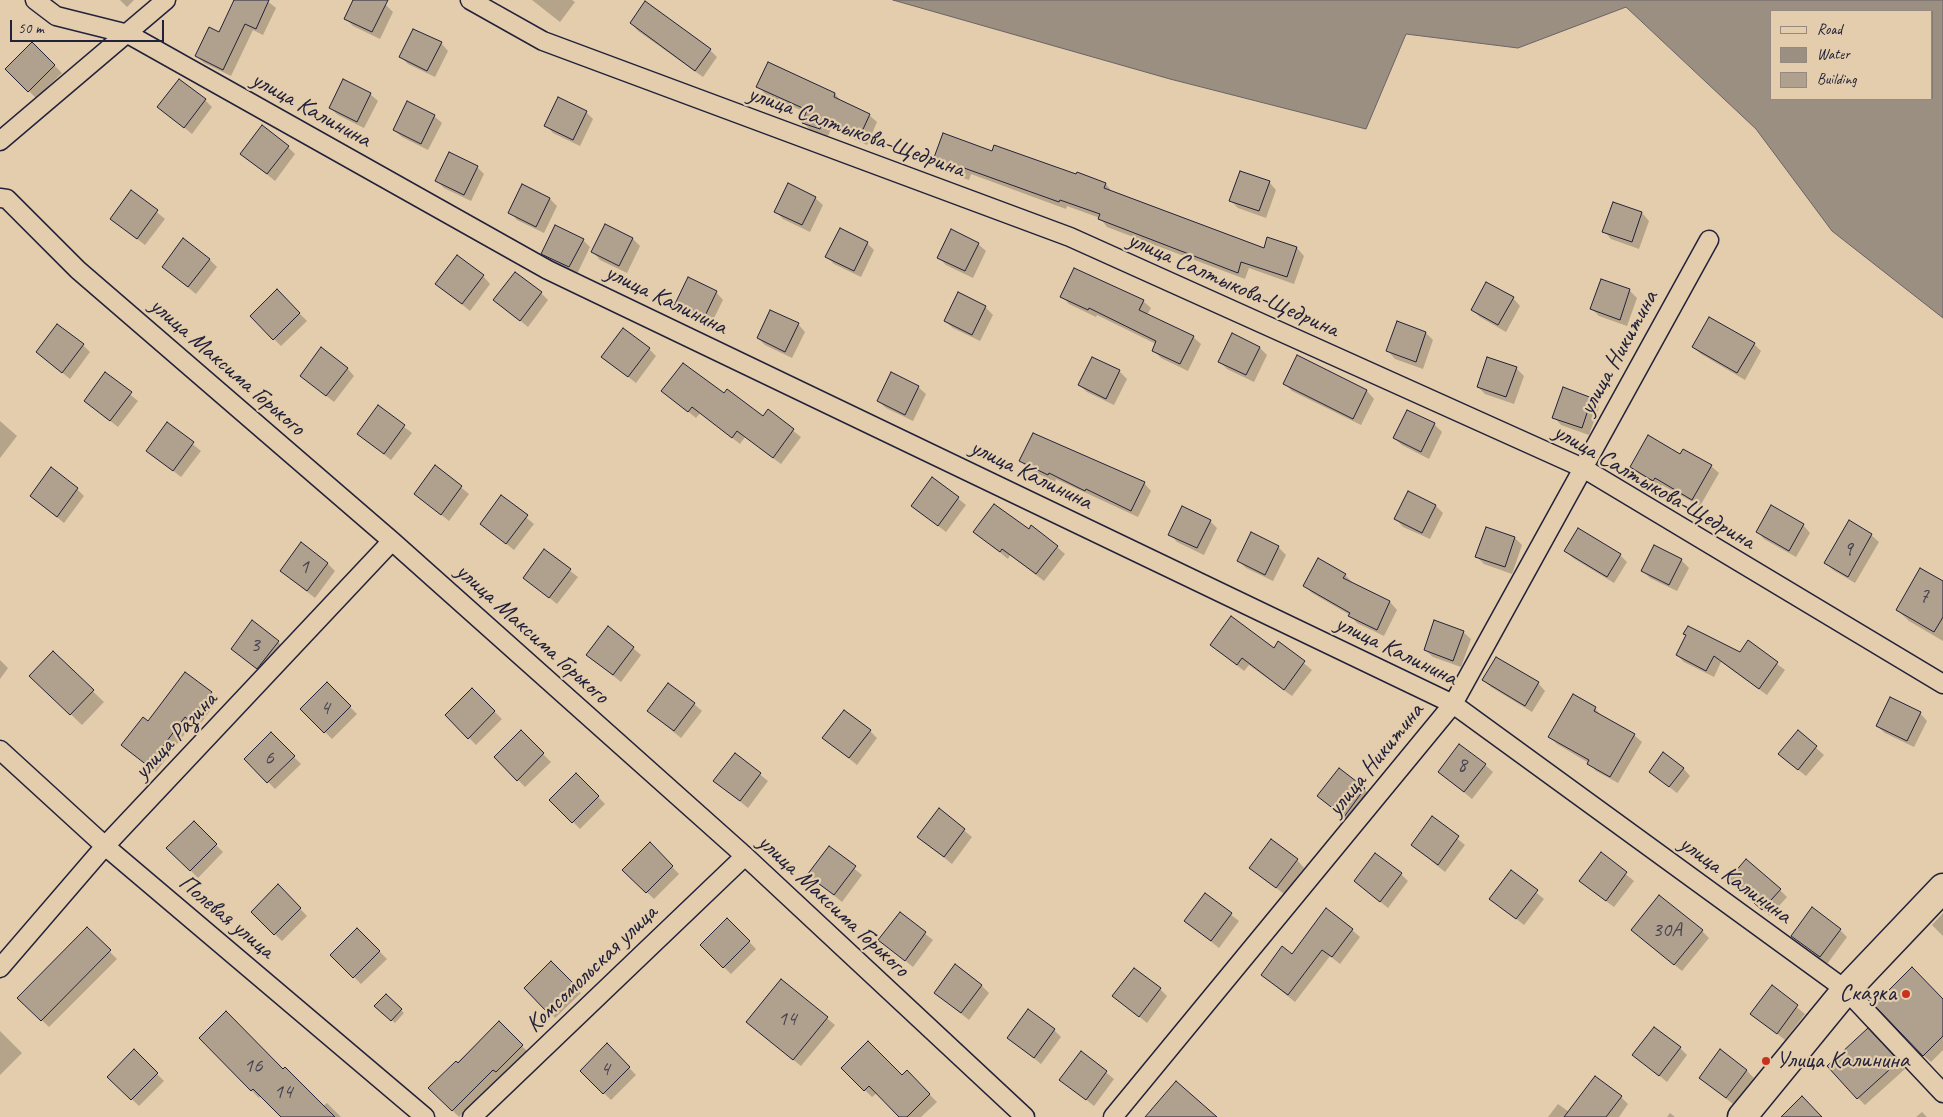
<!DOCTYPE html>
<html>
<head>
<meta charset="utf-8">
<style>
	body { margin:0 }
	#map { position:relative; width:1943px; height:1117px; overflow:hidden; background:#e3cdac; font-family:Caveat,sans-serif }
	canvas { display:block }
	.legend { position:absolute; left:1770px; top:10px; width:162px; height:90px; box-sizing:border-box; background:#e3cdac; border:1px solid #96897f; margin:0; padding:6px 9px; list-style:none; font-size:15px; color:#22223b }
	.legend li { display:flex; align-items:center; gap:10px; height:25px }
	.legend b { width:25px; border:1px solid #96897f }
	.scale { position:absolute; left:10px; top:20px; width:154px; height:22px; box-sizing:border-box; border:2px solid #22223b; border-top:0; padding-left:6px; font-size:15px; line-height:18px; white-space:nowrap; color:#22223b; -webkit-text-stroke:4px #e3cdac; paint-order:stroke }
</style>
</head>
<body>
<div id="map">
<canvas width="1943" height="1117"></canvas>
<ul class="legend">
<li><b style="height:6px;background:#e3cdac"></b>Road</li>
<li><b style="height:14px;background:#9b8f82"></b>Water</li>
<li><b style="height:14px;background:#b0a08e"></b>Building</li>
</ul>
<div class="scale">50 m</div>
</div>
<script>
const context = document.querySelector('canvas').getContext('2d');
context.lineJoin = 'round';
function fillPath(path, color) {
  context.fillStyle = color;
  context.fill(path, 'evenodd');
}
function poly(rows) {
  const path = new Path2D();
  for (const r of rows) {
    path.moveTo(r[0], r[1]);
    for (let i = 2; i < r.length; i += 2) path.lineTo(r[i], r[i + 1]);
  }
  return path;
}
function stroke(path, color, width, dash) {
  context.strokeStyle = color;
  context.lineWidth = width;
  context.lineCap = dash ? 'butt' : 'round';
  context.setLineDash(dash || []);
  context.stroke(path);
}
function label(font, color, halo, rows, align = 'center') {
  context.font = font + ' Caveat,sans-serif';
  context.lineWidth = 4.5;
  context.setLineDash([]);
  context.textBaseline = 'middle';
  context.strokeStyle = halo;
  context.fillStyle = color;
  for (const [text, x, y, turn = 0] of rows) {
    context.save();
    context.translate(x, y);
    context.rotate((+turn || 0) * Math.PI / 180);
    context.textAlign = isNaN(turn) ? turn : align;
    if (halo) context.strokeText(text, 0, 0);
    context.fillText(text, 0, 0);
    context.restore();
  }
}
const water = poly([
	[893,0,1943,0,1943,318,1832,231,1756,129,1626,7,1518,48,1406,34,1366,129,1170,79,893,0],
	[1772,11,1932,11,1932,99,1772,99,1772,11]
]);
const shadow = poly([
	[120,0,134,0,127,7],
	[236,0,266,0,276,8,263,35,253,30,231,76,204,63,196,56,219,34],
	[355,0,376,0,386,5,393,12,380,39,353,26,346,19],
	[532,0,572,0,575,2,560,22],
	[631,23,710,50,717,57,703,77,638,31],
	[32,43,62,73,36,98,6,69],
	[441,43,448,51,435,77,408,64,401,57],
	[758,86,835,94,842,102,869,115,877,122,867,145,831,129,828,136,811,130,803,123,807,113,765,94],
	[370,94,378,101,364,128,338,115,330,108],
	[205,100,212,107,192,134,159,107],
	[586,112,593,119,580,146,553,133,546,125],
	[434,116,442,123,428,150,402,137,394,130],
	[288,147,295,154,275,181,242,154],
	[993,152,1106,184,1112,192,1264,250,1268,239,1297,248,1304,256,1294,284,1249,268,1245,279,1107,227,1100,218,1067,206,1066,209,971,174,969,180,941,170,934,163],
	[477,167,484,174,471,201,444,188,437,181],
	[1269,182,1276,190,1266,218,1238,208,1231,201],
	[523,186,550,199,557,206,544,233,517,220,510,212],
	[132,192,165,219,145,245,111,219],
	[815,198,823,205,810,232,783,219,775,211],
	[1613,203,1642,213,1649,221,1639,249,1611,239,1604,231],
	[633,239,640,246,627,273,600,260,593,252],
	[583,240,590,247,577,274,550,261,543,253],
	[867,243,874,250,861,277,834,264,827,257],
	[978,244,986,251,973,278,946,265,938,257],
	[209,259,217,267,196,294,163,267],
	[483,276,490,284,470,311,437,284],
	[1602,280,1630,291,1637,298,1627,326,1599,316,1592,309],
	[277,291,307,321,281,346,251,316],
	[716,292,723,300,710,326,683,313,676,306],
	[541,293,548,300,528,327,495,300],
	[1062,296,1143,301,1151,308,1147,315,1193,337,1201,344,1188,371,1161,358,1153,350,1156,344,1097,315,1096,317,1069,304],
	[1513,298,1520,306,1506,332,1480,317,1472,310],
	[985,307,993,315,980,341,953,328,945,321],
	[1398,323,1426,333,1433,340,1423,369,1395,359,1388,351],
	[798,324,805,332,792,358,765,345,758,338],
	[1754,344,1761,351,1745,380,1701,354,1693,347],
	[83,345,90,352,70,379,37,352],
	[1260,348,1267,355,1254,382,1227,369,1219,361],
	[649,349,656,356,636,383,603,357],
	[1298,357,1367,391,1374,399,1361,425,1292,391,1285,384],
	[347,368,354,376,334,402,301,376],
	[1516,368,1524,376,1514,404,1485,394,1478,387],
	[1119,371,1127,379,1114,405,1087,392,1079,385],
	[105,374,138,401,118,427,85,401],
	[892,374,918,387,926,394,913,421,886,408,878,401],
	[1564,389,1592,399,1599,407,1589,435,1561,425,1554,417],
	[663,391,724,395,763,417,768,411,801,437,781,464,745,437,740,444,700,413,696,418],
	[378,407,412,433,391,460,358,434],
	[1408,411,1434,424,1442,432,1429,459,1402,445,1394,438],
	[0,421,17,436,0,458],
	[168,424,201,451,181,477,148,451],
	[1680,456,1711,466,1719,473,1700,506,1662,485,1661,487,1639,474,1631,467],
	[1021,461,1144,483,1151,491,1138,517,1056,479,1055,482,1028,469],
	[436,467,469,494,449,521,415,494],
	[933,478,966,505,946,532,912,506],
	[77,489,84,496,64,523,31,496],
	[501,497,534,524,514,550,481,524],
	[1436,506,1443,513,1430,539,1403,527,1396,519],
	[1210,521,1217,528,1204,555,1177,542,1170,534],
	[1803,525,1810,533,1796,557,1764,539,1757,531],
	[1029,531,1057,547,1065,554,1044,581,1010,555,1008,559,975,532],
	[1871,535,1879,542,1855,583,1833,570,1826,563],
	[1515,538,1522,545,1512,574,1484,564,1476,556],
	[1278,547,1286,555,1273,581,1246,568,1239,561],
	[1654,547,1681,560,1689,568,1677,591,1650,578,1642,570],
	[544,551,578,577,557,604,524,577],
	[1566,551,1620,555,1627,562,1614,583,1573,558],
	[328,564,335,571,315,598,281,571],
	[1345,575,1352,582,1352,584,1390,602,1397,610,1384,636,1357,623,1350,615,1312,593,1304,585],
	[1943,582,1943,641,1909,621,1897,610],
	[1463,632,1471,639,1461,667,1433,657,1425,650],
	[278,642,286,649,265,675,232,649],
	[1748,642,1785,670,1767,695,1721,662,1714,677,1684,662,1677,655,1740,653],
	[1279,643,1312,670,1292,696,1249,665,1244,671,1211,645,1274,650],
	[633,648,641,655,621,682,587,655],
	[53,653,104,702,82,725,31,676],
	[0,660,8,668,0,679],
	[1484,680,1538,683,1545,691,1532,712,1491,687],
	[327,684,357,714,332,739,302,709],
	[472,690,502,719,476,745,447,715],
	[211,693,218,700,198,727,193,723,156,772,123,745],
	[694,704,702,711,681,738,648,711],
	[1595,708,1602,717,1634,735,1642,742,1618,783,1596,771,1589,763,1557,744,1550,737],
	[1920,713,1927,721,1914,747,1885,733,1877,726],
	[870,731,877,738,857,765,824,738],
	[521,732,551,762,525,787,496,757],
	[1798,732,1824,755,1806,776,1787,761],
	[271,734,301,764,275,789,246,759],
	[735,754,768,781,748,808,715,781],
	[1485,765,1493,772,1472,799,1439,772],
	[1683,768,1690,776,1677,793,1650,772],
	[1339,770,1372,796,1352,823,1319,796],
	[576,774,605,804,580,829,551,800],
	[939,810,972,837,952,864,919,837],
	[1432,818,1465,845,1445,872,1412,845],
	[194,823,223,852,198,878,168,848],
	[650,844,679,874,654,899,624,870],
	[829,848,862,875,842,902,809,875],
	[1601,854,1634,881,1614,907,1588,888],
	[1297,860,1304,868,1284,894,1251,868],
	[1511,872,1544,899,1524,925,1491,899],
	[1401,874,1408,881,1388,908,1355,881],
	[278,886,307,916,282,941,252,912],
	[1737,887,1780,890,1787,897,1770,916],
	[1206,895,1239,921,1219,948,1185,921],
	[1943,913,1943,936,1932,925],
	[900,914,933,940,913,967,880,940],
	[727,919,756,949,731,974,701,945],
	[87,929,117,959,49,1027,19,998],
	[357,929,387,959,361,984,332,955],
	[1352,930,1360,937,1340,964,1330,956,1295,1002,1262,975,1292,956],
	[1840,930,1847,937,1827,964,1793,936],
	[1702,931,1709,938,1682,971,1640,937],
	[551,963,581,993,555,1018,526,988],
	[781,981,835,1025,801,1066,755,1029],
	[981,985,989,993,969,1020,935,993],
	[1772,987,1805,1014,1785,1040,1752,1014],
	[1160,989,1167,996,1147,1023,1114,996],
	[386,996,404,1013,395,1023,376,1006],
	[1943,1000,1943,1050,1931,1062,1923,1055],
	[499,1023,529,1053,504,1078,501,1076,459,1117,430,1088],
	[1054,1030,1061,1037,1041,1064,1008,1037],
	[1868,1030,1905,1069,1865,1105,1858,1098],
	[0,1031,22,1053,0,1075],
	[200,1038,323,1106,327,1103,341,1117,283,1117,261,1095,259,1098],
	[607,1045,636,1075,611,1100,581,1071],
	[1680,1048,1687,1055,1667,1082,1634,1055],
	[134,1051,164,1081,139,1106,109,1077],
	[1081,1052,1114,1079,1094,1106,1061,1079],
	[842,1068,902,1077,907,1072,937,1102,921,1117,901,1117,877,1093,872,1097],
	[1746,1070,1754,1078,1733,1104,1700,1078],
	[1621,1097,1628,1104,1619,1117,1548,1117,1558,1104,1569,1112],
	[1922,1112,1927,1117,1916,1117],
	[1670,1113,1675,1117,1667,1117]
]);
const building = poly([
	[234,0,269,0,256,29,245,24,223,70,195,56,209,27,219,32,234,0],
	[353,0,388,0,372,32,344,19,353,0],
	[645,1,711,49,695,71,630,23,645,1],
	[413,29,442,42,427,71,399,57,413,29],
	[32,42,55,65,28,92,5,69,32,42],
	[768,62,835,93,834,97,870,114,859,138,823,122,820,129,802,123,807,110,756,87,768,62],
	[179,79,206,99,184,128,157,107,179,79],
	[343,79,371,93,357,122,329,108,343,79],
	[558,97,587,111,573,140,544,126,558,97],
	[407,101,435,115,421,144,393,130,407,101],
	[262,125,289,146,267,174,240,154,262,125],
	[943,133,992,151,994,145,1076,174,1077,172,1106,183,1104,188,1264,248,1267,237,1297,247,1287,277,1241,262,1238,273,1098,219,1100,214,1060,200,1059,202,964,168,962,174,932,163,943,133],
	[449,152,478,166,464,195,435,181,449,152],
	[1240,171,1270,181,1259,211,1229,201,1240,171],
	[788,183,816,197,802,225,774,212,788,183],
	[522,184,550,198,536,227,508,213,522,184],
	[131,190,158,210,137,239,110,219,131,190],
	[1613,202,1642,212,1632,242,1602,232,1613,202],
	[605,224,633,238,619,266,591,252,605,224],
	[555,225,584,239,569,267,541,254,555,225],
	[840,228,868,242,854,271,825,257,840,228],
	[951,229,979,243,965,271,937,258,951,229],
	[183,238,210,259,188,287,162,267,183,238],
	[457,255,484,275,462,304,435,284,457,255],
	[1074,268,1144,300,1139,310,1194,336,1180,364,1152,351,1156,341,1089,308,1088,310,1060,297,1074,268],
	[515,272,542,292,520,321,493,300,515,272],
	[688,277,717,291,703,320,674,306,688,277],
	[1601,279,1630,289,1620,320,1590,309,1601,279],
	[1486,282,1514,297,1498,325,1471,310,1486,282],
	[277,289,300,313,273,340,250,316,277,289],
	[958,292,986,306,972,335,944,321,958,292],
	[770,310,799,323,785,352,757,338,770,310],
	[1709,317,1755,343,1737,373,1692,347,1709,317],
	[1397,321,1426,332,1416,362,1386,351,1397,321],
	[57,324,84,344,62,373,36,352,57,324],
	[623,328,650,348,628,377,601,357,623,328],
	[1232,333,1260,347,1246,375,1218,362,1232,333],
	[321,347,348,368,326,396,300,376,321,347],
	[1297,355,1367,390,1353,419,1283,384,1297,355],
	[1092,357,1120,370,1106,399,1078,385,1092,357],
	[1487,357,1517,367,1506,397,1477,387,1487,357],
	[683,363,724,393,727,389,763,416,768,409,794,429,773,458,737,431,732,438,692,407,688,412,661,391,683,363],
	[105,372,132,392,110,421,84,401,105,372],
	[891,372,919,386,905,415,877,401,891,372],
	[1563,387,1592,398,1582,428,1552,418,1563,387],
	[378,405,405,425,384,454,357,434,378,405],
	[1407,410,1435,423,1421,452,1393,438,1407,410],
	[167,422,194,442,173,471,146,451,167,422],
	[1033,433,1145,482,1131,511,1086,489,1085,491,1049,473,1048,475,1019,461,1033,433],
	[1648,435,1680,454,1683,449,1712,465,1692,500,1655,478,1653,481,1630,467,1648,435],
	[435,465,462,486,441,515,414,494,435,465],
	[51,467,78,488,57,517,30,496,51,467],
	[932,477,959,497,938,526,911,506,932,477],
	[1408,491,1436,505,1422,533,1394,519,1408,491],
	[501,495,528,515,506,544,480,524,501,495],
	[994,504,1029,529,1031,525,1058,546,1036,574,1002,549,1000,552,973,532,994,504],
	[1771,505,1804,524,1789,551,1756,532,1771,505],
	[1182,506,1211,520,1197,548,1168,535,1182,506],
	[1849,520,1872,534,1848,577,1824,563,1849,520],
	[1486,527,1515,537,1505,567,1475,557,1486,527],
	[1578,528,1621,554,1607,577,1564,551,1578,528],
	[1251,532,1279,546,1265,575,1237,561,1251,532],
	[301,542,328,563,307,591,280,571,301,542],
	[1654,545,1682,559,1669,585,1641,571,1654,545],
	[544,549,571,569,549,598,523,578,544,549],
	[1318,558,1346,574,1343,578,1390,601,1377,630,1348,616,1350,613,1303,586,1318,558],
	[1920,568,1943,581,1943,617,1934,632,1896,610,1920,568],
	[1231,616,1274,648,1278,641,1305,661,1284,690,1242,658,1237,665,1210,645,1231,616],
	[252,620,279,641,257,669,231,649,252,620],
	[1434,620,1464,631,1453,661,1424,650,1434,620],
	[608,626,634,647,613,675,586,655,608,626],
	[1688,626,1740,652,1748,640,1778,662,1759,689,1714,656,1706,671,1676,655,1686,635,1683,634,1688,626],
	[53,651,94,690,70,715,29,676,53,651],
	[1496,657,1539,682,1525,706,1482,680,1496,657],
	[185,672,212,692,190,721,185,717,148,766,121,745,143,717,148,721,185,672],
	[327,682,351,706,324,733,300,709,327,682],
	[668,683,695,703,674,731,647,711,668,683],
	[472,688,495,711,468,739,445,715,472,688],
	[1573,694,1596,707,1594,711,1635,734,1610,777,1587,764,1589,760,1548,737,1573,694],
	[1890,697,1921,712,1907,741,1876,726,1890,697],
	[844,710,871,730,849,758,822,738,844,710],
	[521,730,544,753,517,781,494,757,521,730],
	[1798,730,1817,746,1798,770,1778,754,1798,730],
	[271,732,295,756,267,783,244,759,271,732],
	[1459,744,1486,764,1464,792,1438,772,1459,744],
	[1663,752,1684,768,1669,787,1649,772,1663,752],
	[735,753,761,773,740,801,713,781,735,753],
	[1339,768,1365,788,1344,817,1317,796,1339,768],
	[576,773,599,796,572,823,549,800,576,773],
	[939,808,965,829,944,857,917,837,939,808],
	[1432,816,1459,836,1438,865,1411,845,1432,816],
	[194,821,217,844,190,871,166,848,194,821],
	[1271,839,1298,859,1276,888,1249,868,1271,839],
	[650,842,673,866,646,893,622,870,650,842],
	[829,846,856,866,834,895,807,875,829,846],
	[1601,852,1627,872,1606,901,1579,881,1601,852],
	[1375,853,1402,873,1380,902,1354,881,1375,853],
	[1746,859,1781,889,1762,910,1728,880,1746,859],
	[1511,870,1538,890,1516,919,1489,899,1511,870],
	[278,884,301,908,274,935,251,912,278,884],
	[1205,893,1232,913,1211,941,1184,921,1205,893],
	[1659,895,1703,930,1674,965,1631,930,1659,895],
	[1812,907,1841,929,1820,957,1791,936,1812,907],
	[1326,908,1353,929,1332,957,1322,950,1288,995,1261,975,1282,946,1292,954,1326,908],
	[900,912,926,932,905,961,878,940,900,912],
	[727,918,750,941,723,968,700,945,727,918],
	[87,927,111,950,41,1021,17,998,87,927],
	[357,928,380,951,353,978,330,955,357,928],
	[551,961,575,985,547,1012,524,988,551,961],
	[955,964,982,985,961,1013,934,993,955,964],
	[1912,967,1943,999,1943,1036,1923,1056,1874,1005,1912,967],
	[1134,968,1161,988,1139,1017,1112,996,1134,968],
	[781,979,828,1017,793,1060,746,1022,781,979],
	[1772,985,1798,1005,1777,1034,1750,1014,1772,985],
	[386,994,402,1009,391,1021,374,1006,386,994],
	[1028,1009,1055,1029,1034,1058,1007,1038,1028,1009],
	[226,1011,283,1069,285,1067,335,1117,281,1117,253,1089,251,1091,199,1038,226,1011],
	[499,1021,523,1045,496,1072,493,1070,452,1111,428,1088,456,1061,458,1063,499,1021],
	[1654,1027,1681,1047,1659,1076,1632,1055,1654,1027],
	[1868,1028,1899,1061,1857,1099,1827,1066,1868,1028],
	[868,1041,902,1075,907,1070,930,1094,907,1117,899,1117,869,1086,864,1091,841,1068,868,1041],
	[607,1043,630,1067,603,1094,580,1071,607,1043],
	[134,1049,158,1073,131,1100,107,1077,134,1049],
	[1720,1049,1747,1070,1726,1098,1699,1078,1720,1049],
	[1081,1051,1107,1071,1086,1100,1059,1080,1081,1051],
	[1595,1076,1622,1096,1606,1117,1564,1117,1595,1076],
	[1176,1081,1217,1117,1145,1117,1176,1081],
	[1802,1096,1822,1117,1781,1117,1802,1096]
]);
const street = poly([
	[35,0,56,16,128,34,548,270,1453,704,1846,990,1943,1093],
	[470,0,543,41,1070,237,1583,468,1943,684],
	[0,141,166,0],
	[0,198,7,199,78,270,392,541,745,856,1025,1117],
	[0,750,105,846,425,1117],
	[0,968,105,846,392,541],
	[472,1117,745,856],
	[1113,1117,1453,704,1709,240]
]);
const primary = poly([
	[1742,1117,1846,990,1943,888]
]);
const markers = [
	[1906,994,5,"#c8321e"],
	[1766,1061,5,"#c8321e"]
];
const numberNames = [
	["9",1848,549],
	["1",304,567],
	["7",1924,596],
	["3",255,645],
	["4",325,708],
	["6",269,758],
	["8",1462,765],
	["30А",1667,930],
	["14",787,1019],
	["16",253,1066],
	["4",605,1069],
	["14",283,1092]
];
const streetNames = [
	["улица Калинина",311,110,29],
	["улица Салтыкова-Щедрина",856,132,20],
	["улица Салтыкова-Щедрина",1233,285,24],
	["улица Калинина",666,300,26],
	["улица Никитина",1619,353,-61],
	["улица Максима Горького",227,367,41],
	["улица Калинина",1031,475,26],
	["улица Салтыкова-Щедрина",1654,487,30],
	["улица Максима Горького",532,634,42],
	["улица Калинина",1396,651,26],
	["улица Разина",176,736,-47],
	["улица Никитина",1376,760,-51],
	["улица Калинина",1735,880,36],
	["улица Максима Горького",833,906,43],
	["Полевая улица",226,917,40],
	["Комсомольская улица",592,969,-44]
];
const poiNames = [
	["Сказка",1896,994],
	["Улица Калинина",1776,1061,"left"]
];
fillPath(water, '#9b8f82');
stroke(water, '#6b6366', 1);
fillPath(shadow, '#0003');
fillPath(building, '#b0a08e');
stroke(building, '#22223b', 1);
stroke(street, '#22223b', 21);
stroke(primary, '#22223b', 31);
stroke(street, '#e3cdac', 18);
stroke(primary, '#e3cdac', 28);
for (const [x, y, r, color] of markers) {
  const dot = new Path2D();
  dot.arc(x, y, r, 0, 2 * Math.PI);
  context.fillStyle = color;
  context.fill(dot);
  stroke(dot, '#e3cdac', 2);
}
label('21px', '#464250', null, numberNames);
label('24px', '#22223b', '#e3cdac', streetNames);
label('24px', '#22223b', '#e3cdac', poiNames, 'right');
</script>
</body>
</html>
